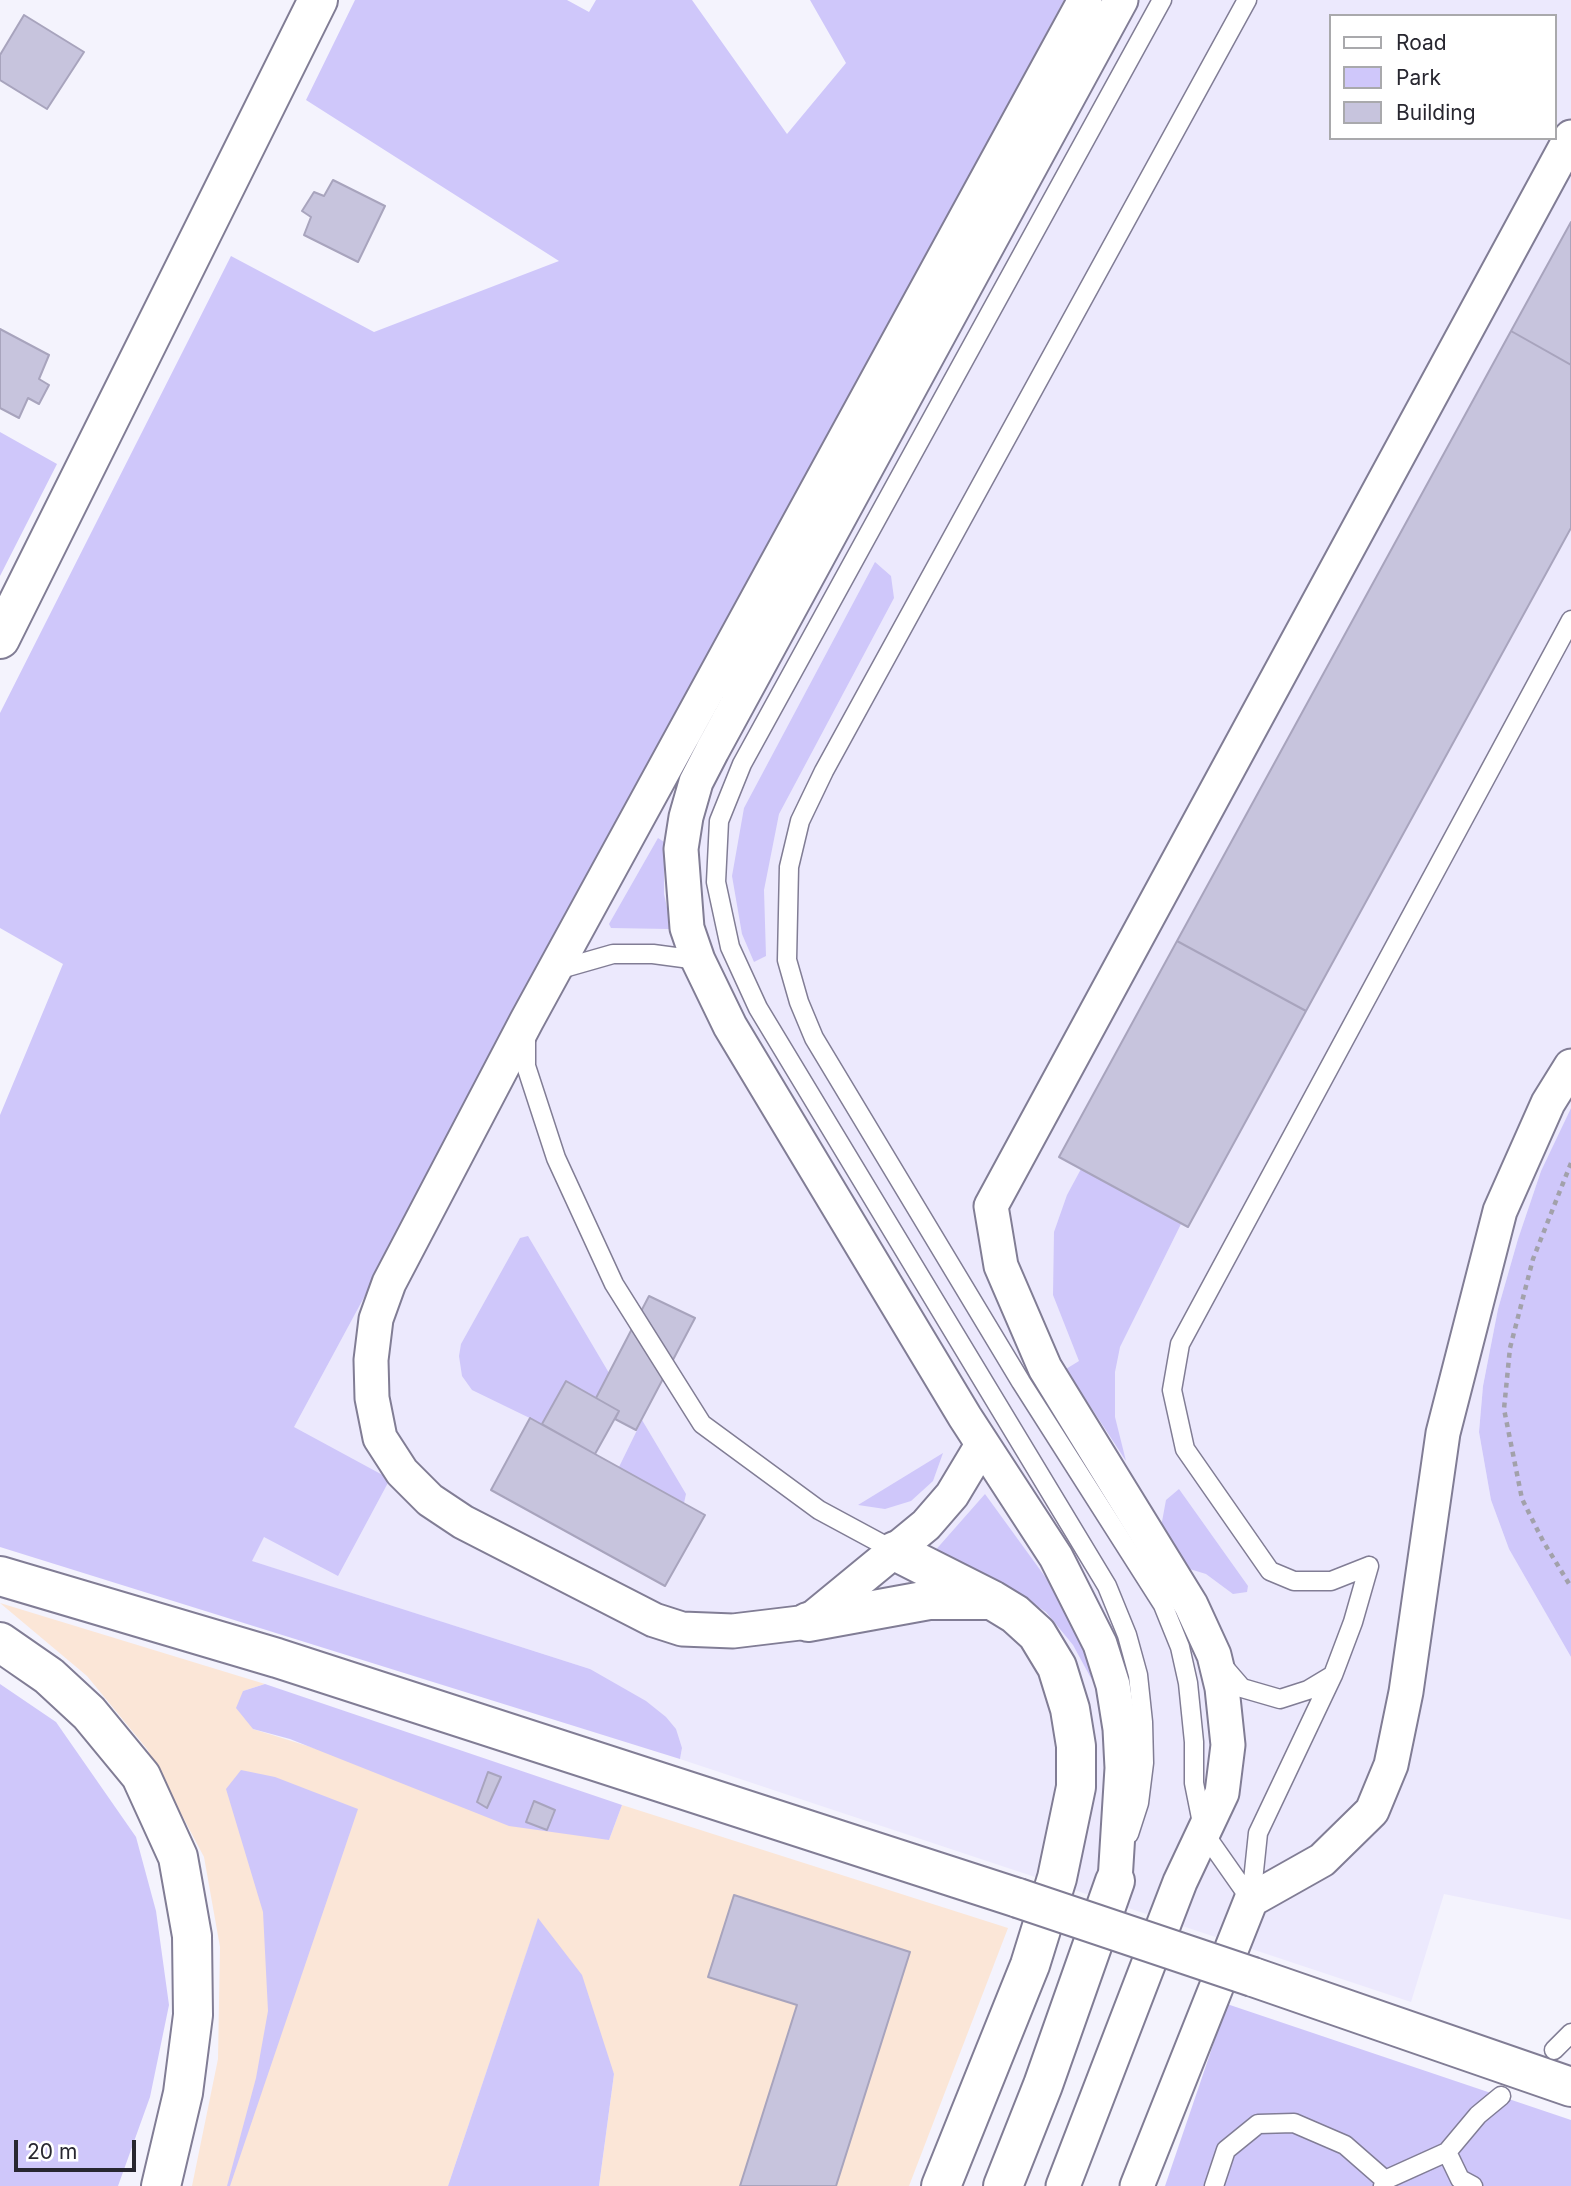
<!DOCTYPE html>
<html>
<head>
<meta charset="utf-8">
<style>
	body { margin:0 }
	#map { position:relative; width:1571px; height:2186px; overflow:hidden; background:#f4f3fd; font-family:Inter,sans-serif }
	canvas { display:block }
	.legend { position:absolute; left:1329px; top:14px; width:228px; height:126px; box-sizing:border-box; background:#fff; border:2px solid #a9a9ac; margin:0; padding:9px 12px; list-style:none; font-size:21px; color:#282730 }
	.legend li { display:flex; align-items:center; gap:14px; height:35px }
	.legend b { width:35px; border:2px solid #a9a9ac }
	.scale { position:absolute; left:14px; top:2140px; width:122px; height:32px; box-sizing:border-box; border:4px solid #282730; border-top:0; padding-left:9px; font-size:21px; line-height:24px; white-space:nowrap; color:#282730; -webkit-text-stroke:5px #fff; paint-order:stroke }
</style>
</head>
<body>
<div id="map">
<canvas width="1571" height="2186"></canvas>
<ul class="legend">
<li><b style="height:9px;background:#fff"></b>Road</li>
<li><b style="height:19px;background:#cfc7fa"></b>Park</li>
<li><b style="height:19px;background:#c7c4dd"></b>Building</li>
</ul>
<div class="scale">20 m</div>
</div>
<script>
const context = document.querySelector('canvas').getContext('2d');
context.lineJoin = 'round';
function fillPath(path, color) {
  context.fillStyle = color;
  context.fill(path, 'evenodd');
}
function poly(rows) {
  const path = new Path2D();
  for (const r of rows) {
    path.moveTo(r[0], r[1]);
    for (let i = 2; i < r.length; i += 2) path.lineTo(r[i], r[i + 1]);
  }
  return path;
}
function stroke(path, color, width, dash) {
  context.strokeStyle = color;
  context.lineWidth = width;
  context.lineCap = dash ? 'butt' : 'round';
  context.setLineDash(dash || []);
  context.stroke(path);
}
const commercial = poly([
	[0,1603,265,1684,243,1691,253,1729,609,1840,622,1805,1008,1928,909,2186,599,2186,614,2074,538,1919,448,2186,192,2186,218,2059,220,1947,204,1857,147,1749,87,1676]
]);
const built = poly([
	[1042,0,1571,0,1571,1108,1541,1171,1518,1239,1498,1309,1483,1386,1479,1432,1491,1500,1509,1549,1571,1657,1571,1920,1444,1894,1411,2002,680,1759,682,1748,590,1669,210,1548],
	[1331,16,1555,16,1555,138,1331,138]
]);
const green = poly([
	[355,0,567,0,589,12,596,0,692,0,787,134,846,63,810,0,1064,0,294,1427,390,1479,338,1576,264,1537,252,1561,590,1669,646,1701,666,1717,676,1729,682,1748,680,1759,0,1547,0,1115,63,964,0,928,0,713,231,256,374,332,559,261,306,100],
	[0,432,57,464,0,576],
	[875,562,891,576,894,598,779,814,764,890,766,956,754,962,742,934,732,876,744,808],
	[658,838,664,842,664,894,671,926,669,929,611,928,609,924],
	[1571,1108,1571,1657,1509,1549,1491,1500,1479,1432,1483,1386,1498,1309,1518,1239,1541,1171],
	[1081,1169,1181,1224,1120,1347,1115,1372,1115,1417,1126,1461,1066,1369,1079,1361,1053,1295,1054,1232,1067,1195],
	[528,1236,609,1373,596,1398,566,1381,542,1424,472,1390,462,1376,459,1356,461,1344,520,1238],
	[642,1420,686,1494,684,1503,619,1467],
	[943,1453,933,1481,911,1501,885,1509,858,1505],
	[1179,1489,1248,1586,1247,1592,1233,1594,1206,1574,1183,1567,1161,1527,1166,1500],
	[985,1494,1054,1589,1085,1648,1092,1680,1073,1645,1046,1612,1007,1586,933,1553],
	[0,1684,56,1722,136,1837,156,1911,169,2005,150,2097,118,2186,0,2186],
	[265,1684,622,1805,609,1840,509,1826,290,1739,253,1729,236,1708,243,1691],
	[241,1770,275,1777,358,1809,230,2186,227,2186,256,2078,268,2011,263,1912,226,1789],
	[538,1918,582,1975,614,2074,599,2186,448,2186],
	[1227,2004,1571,2120,1571,2186,1165,2186]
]);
const building = poly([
	[24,15,84,52,47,109,0,80,0,55,24,15],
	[333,180,385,206,358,262,304,235,311,217,302,211,314,192,324,196,333,180],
	[1571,222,1571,365,1511,331,1571,222],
	[0,329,49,355,39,379,49,385,39,404,28,398,19,418,0,408,0,329],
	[1511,331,1571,365,1571,528,1306,1011,1177,941,1511,331],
	[1177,941,1306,1011,1188,1227,1059,1157,1177,941],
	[649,1296,695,1318,636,1430,615,1419,619,1411,596,1398,649,1296],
	[566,1381,619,1411,595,1454,542,1424,566,1381],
	[530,1418,705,1515,665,1586,491,1490,530,1418],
	[488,1772,501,1777,487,1808,477,1802,488,1772],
	[534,1801,555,1810,547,1830,526,1822,534,1801],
	[734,1895,910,1952,836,2186,740,2186,797,2005,708,1977,734,1895]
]);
const path = poly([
	[1571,1163,1533,1259,1510,1348,1504,1409,1522,1499,1543,1541,1571,1587]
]);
const service = poly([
	[1247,0,824,771,800,821,789,867,787,960,799,1002,814,1038,1021,1382,1163,1605,1180,1647,1188,1683,1194,1742,1194,1783,1204,1833,1251,1900,1258,1833,1333,1675,1353,1622,1369,1566],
	[557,970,613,954,653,954,698,960],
	[526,1034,526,1066,556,1158,614,1284,702,1424,819,1510,895,1551],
	[1369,1566,1331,1581,1294,1581,1270,1571,1185,1449,1172,1390,1180,1344,1571,620],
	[1223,1666,1242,1688,1280,1699,1308,1690,1333,1675],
	[1129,1834,1139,1803,1144,1763,1143,1722,1138,1675,1127,1635,1107,1586,758,1008,730,947,716,882,719,821,742,764,1162,0],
	[1554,2050,1571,2033],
	[1447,2152,1460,2179,1473,2186],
	[1214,2186,1226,2150,1258,2124,1294,2123,1345,2145,1385,2180],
	[1383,2186,1385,2180,1447,2152,1478,2115,1501,2096]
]);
const minor = poly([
	[982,1445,952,1495,926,1525,808,1622,733,1631,682,1629,654,1620,463,1522,430,1500,402,1472,380,1438,372,1398,371,1360,376,1319,389,1283,527,1020,1085,0],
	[1115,1881,1122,1768,1120,1729,1113,1685,1100,1644,1056,1557,965,1417,730,1026,698,960,687,928,681,849,686,817,696,782,712,751,1121,0],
	[1063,2186,1180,1882,1222,1793,1228,1745,1222,1688,1214,1655,1191,1605,1045,1368,1001,1266,991,1206,1571,137],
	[1137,2186,1251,1900,1322,1860,1372,1811,1391,1765,1406,1692,1443,1433,1500,1211,1548,1103,1571,1066]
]);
const tertiary = poly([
	[0,1576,277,1658,1018,1898],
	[1253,1977,1571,2087]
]);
const primary = poly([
	[0,639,318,0]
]);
const motorway = poly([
	[895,1551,992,1600,1015,1614,1037,1634,1057,1667,1070,1709,1076,1746,1076,1787,1057,1878,1030,1965,941,2186],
	[808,1622,929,1600,986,1600],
	[0,1642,49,1676,89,1713,141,1776,178,1857,192,1936,193,2015,183,2093,161,2186],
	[1003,2186,1043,2085,1115,1881]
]);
const tertiaryBridge = poly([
	[1018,1898,1253,1977]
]);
fillPath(commercial, '#fbe6d7');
fillPath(built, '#ece9fd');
fillPath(green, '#cfc7fa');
fillPath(building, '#c7c4dd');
stroke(building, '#a8a4bd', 2);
stroke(service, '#817d95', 21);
stroke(minor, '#817d95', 37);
stroke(tertiary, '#817d95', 42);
stroke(primary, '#817d95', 42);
stroke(motorway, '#817d95', 42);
stroke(path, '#a2a1aa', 4.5, [5, 5]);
stroke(service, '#fff', 18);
stroke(minor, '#fff', 33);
stroke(tertiary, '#fff', 38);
stroke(primary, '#fff', 38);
stroke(motorway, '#fff', 38);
stroke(tertiaryBridge, '#817d95', 42, []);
stroke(tertiaryBridge, '#fff', 38);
</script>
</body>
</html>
